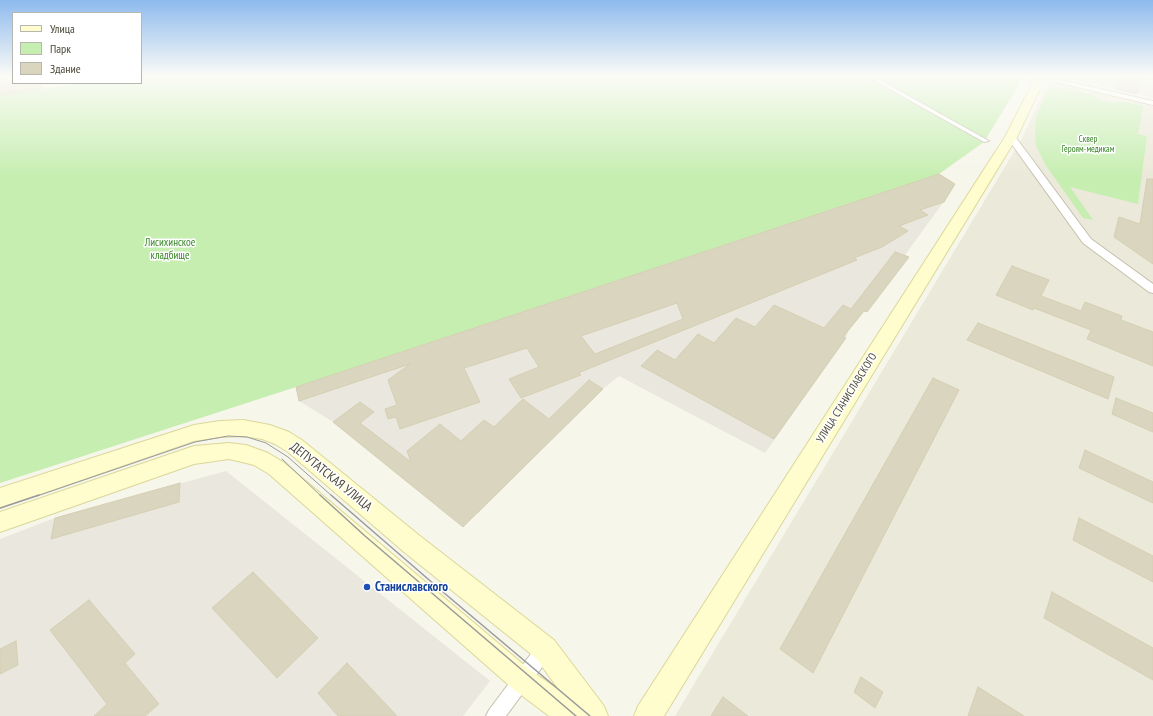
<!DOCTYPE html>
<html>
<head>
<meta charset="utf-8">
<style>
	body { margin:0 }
	#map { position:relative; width:1153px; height:716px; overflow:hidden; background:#f7f6eb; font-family:"PT Sans Narrow",sans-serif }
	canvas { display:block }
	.legend { position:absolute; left:12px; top:12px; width:130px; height:72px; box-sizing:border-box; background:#fff; border:1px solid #b7b6af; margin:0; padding:5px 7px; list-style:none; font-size:12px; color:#4c4838 }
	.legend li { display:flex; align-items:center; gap:8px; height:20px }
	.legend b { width:20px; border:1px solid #b7b6af }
</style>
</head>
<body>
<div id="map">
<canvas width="1153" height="716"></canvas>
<ul class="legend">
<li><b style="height:5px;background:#fffdcd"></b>Улица</li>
<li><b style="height:11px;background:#c6eeb1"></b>Парк</li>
<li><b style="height:11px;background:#dad5bf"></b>Здание</li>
</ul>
</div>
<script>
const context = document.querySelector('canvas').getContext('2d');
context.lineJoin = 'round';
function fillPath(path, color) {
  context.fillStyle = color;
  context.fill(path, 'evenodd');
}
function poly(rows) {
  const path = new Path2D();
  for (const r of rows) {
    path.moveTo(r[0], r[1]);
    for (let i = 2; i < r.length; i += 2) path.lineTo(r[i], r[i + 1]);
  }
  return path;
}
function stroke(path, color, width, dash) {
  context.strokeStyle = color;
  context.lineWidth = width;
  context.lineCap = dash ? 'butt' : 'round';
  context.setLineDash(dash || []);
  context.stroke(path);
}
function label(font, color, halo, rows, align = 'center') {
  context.font = font + ' "PT Sans Narrow",sans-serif';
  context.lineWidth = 3;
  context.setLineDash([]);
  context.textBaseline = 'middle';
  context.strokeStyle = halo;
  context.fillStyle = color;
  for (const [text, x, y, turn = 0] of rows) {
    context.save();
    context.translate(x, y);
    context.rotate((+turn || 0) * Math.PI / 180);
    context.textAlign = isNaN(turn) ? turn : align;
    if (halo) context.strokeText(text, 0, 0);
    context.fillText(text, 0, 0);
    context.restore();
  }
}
const residential = poly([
	[1069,76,1153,76,1153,98,1068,79],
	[1048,82,1153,106,1153,716,675,716,1021,140]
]);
const industrial = poly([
	[939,174,955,184,950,193,905,255,909,257,867,312,864,311,849,329,846,338,765,453,619,376,603,389,477,514,462,502,449,515,333,422,299,401,296,387],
	[226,471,490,681,463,716,0,716,0,539,55,518]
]);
const green = poly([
	[141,76,1024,76,984,142,939,174,296,387,0,483,0,96,78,83,141,83],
	[1053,86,1093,95,1097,99,1114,103,1126,102,1143,106,1138,134,1147,136,1138,204,1070,187,1093,220,1083,218,1066,194,1045,164,1036,146,1035,129,1037,114,1049,89]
]);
const building = poly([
	[1120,76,1141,76,1137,94,1116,89,1120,76],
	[13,83,41,83,41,89,0,96,0,85,13,83],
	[939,174,955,184,944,202,920,210,928,215,899,226,908,231,882,247,854,258,857,260,578,373,581,375,521,398,509,379,539,367,527,348,464,368,480,402,400,429,396,417,388,419,385,409,397,405,388,380,410,364,299,401,296,387,939,174],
	[677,303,683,319,595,354,581,336,677,303],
	[1147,179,1153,179,1153,264,1114,237,1119,217,1140,224,1147,179],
	[895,252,909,257,867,312,864,311,843,337,846,338,774,439,641,366,657,350,675,360,698,334,714,343,736,318,755,327,774,305,824,328,843,305,851,309,895,252],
	[1012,266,1049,280,1041,296,1081,311,1085,302,1122,316,1121,320,1153,332,1153,366,1087,339,1091,330,1034,308,1033,310,996,295,1012,266],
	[978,323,1114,377,1108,399,967,340,978,323],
	[933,378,959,390,813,673,780,649,933,378],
	[589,380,603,389,463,527,333,422,360,402,374,412,360,423,411,462,407,451,440,424,461,441,484,420,494,427,523,399,549,419,589,380],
	[1116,398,1153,413,1153,432,1112,414,1116,398],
	[1085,450,1153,482,1153,503,1079,468,1085,450],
	[180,483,179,502,51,539,55,518,180,483],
	[1079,518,1153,556,1153,582,1073,540,1079,518],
	[253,572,318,638,277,678,212,608,253,572],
	[1052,592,1153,648,1153,680,1044,618,1052,592],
	[89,600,135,654,125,663,159,704,145,716,94,716,107,704,50,630,89,600],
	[16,641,18,665,0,674,0,649,16,641],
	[347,663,397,716,338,716,318,693,347,663],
	[861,677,883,692,875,708,854,692,861,677],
	[978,687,1024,716,968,716,978,687],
	[723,697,748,716,711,716,723,697]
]);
const pedestrian = poly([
	[866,76,873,76,989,141,984,142,866,76]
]);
const minor = poly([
	[13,76,13,80,0,82,0,78,13,76],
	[1037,76,1044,76,1153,101,1153,105,1038,78,1037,76],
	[1008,135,1014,135,1091,239,1153,284,1153,293,1149,292,1083,243,1008,139,1008,135],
	[545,640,551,643,554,649,551,655,506,716,486,716,489,710,539,643,545,640]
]);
const secondary = poly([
	[1036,76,1046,76,1017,137,664,716,634,716,638,706,1005,137,1036,76],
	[243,420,270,425,289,432,302,440,420,536,554,640,604,706,608,716,549,716,512,688,269,474,254,465,246,463,229,459,194,464,0,532,0,512,194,446,229,443,246,445,268,453,283,462,530,670,559,690,536,658,404,552,288,452,275,444,262,439,243,436,220,437,194,441,0,508,0,488,194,425,220,421,243,420]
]);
const tramFar1 = poly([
	[282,459,321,496],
	[37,496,195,442,228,436,247,437,266,443,288,457,332,496]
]);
const tram = poly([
	[320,495,365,536,576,716],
	[331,495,443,592,590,716],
	[0,508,39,495]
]);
const markers = [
	[367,587,4,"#1a4fb4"]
];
const farParknames = [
	["Сквер",1088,139],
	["Героям-медикам",1088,149]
];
const parkNames = [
	["Лисихинское",170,243],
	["кладбище",170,256]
];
const streetNames = [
	["УЛИЦА СТАНИСЛАВСКОГО",847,398,-58]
];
const nearStreetnames = [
	["ДЕПУТАТСКАЯ УЛИЦА",331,477,39]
];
const nearTransitnames = [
	["Станиславского",375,587]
];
fillPath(residential, '#ebe9d9');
fillPath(industrial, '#eae7df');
fillPath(green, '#c6eeb1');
fillPath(building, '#dad5bf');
stroke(building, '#d5cfb2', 1);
stroke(pedestrian, '#c3c0ad', 2);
stroke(minor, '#c3c0ad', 2);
stroke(secondary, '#dad798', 2);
fillPath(pedestrian, '#fff');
fillPath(minor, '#fff');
fillPath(secondary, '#fffdcd');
stroke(tramFar1, '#9a9a9a', 1);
stroke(tram, '#9a9a9a', 1.5);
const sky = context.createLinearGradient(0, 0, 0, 176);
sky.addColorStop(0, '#8dbaee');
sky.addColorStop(0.43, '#fbfbf6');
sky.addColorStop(1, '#fbfbf600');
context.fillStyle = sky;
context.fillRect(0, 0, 1153, 176);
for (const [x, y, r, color] of markers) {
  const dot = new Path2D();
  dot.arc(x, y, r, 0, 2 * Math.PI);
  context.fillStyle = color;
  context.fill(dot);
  stroke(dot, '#fff', 1.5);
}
label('9px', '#358524', '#fff', farParknames);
label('11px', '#358524', '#fff', parkNames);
label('11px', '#4c4838', '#fff', streetNames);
label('13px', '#4c4838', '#fff', nearStreetnames);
label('bold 13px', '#164399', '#fff', nearTransitnames, 'left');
</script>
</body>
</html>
